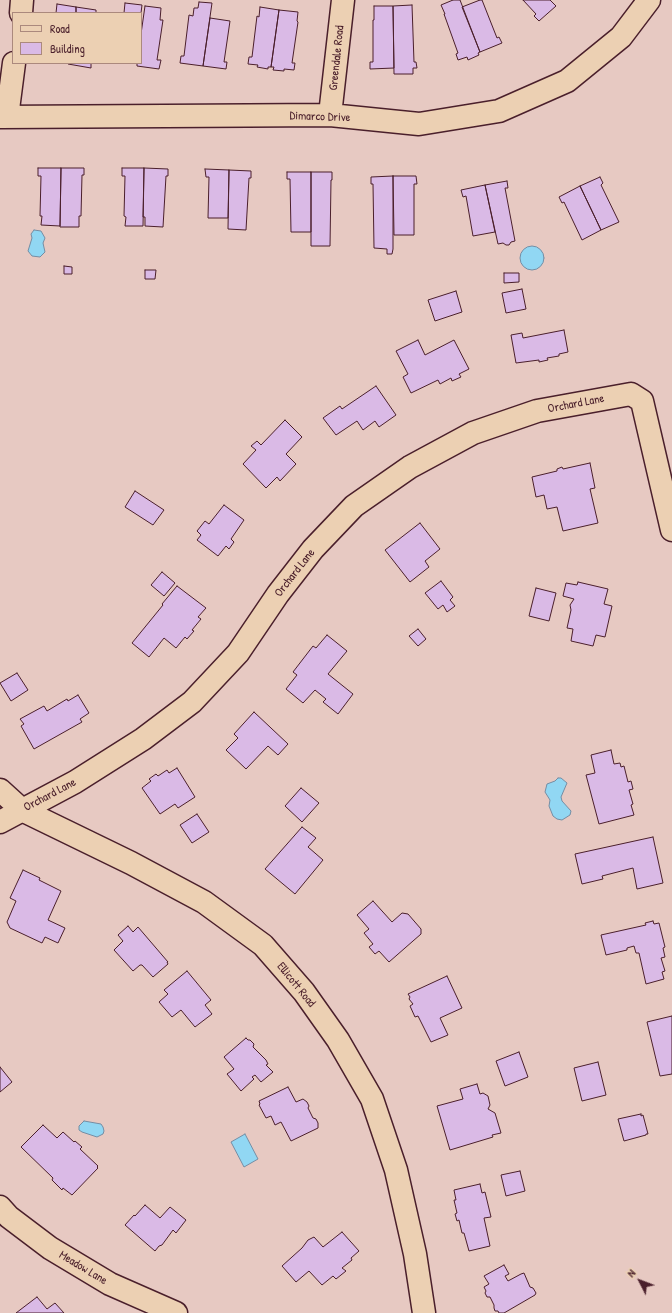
<!DOCTYPE html>
<html>
<head>
<meta charset="utf-8">
<style>
	body { margin:0 }
	#map { position:relative; width:672px; height:1313px; overflow:hidden; background:#e7c9c2; font-family:"Patrick Hand",sans-serif }
	canvas { display:block }
	.legend { position:absolute; left:12px; top:12px; width:130px; height:52px; box-sizing:border-box; background:#ecd0b3; border:1px solid #ab897d; margin:0; padding:5px 7px; list-style:none; font-size:12px; color:#4a1f2b }
	.legend li { display:flex; align-items:center; gap:8px; height:20px }
	.legend b { width:20px; border:1px solid #ab897d }
	.north { position:absolute; left:620px; top:1261px; width:40px; height:40px; -webkit-text-stroke:3px #ecd0b3; paint-order:stroke; rotate:312deg; font-size:11px; font-weight:700; line-height:16px; text-align:center; color:#4a1f2b }
	.north::after { content:''; display:block; margin:auto; width:14px; height:18px; background:#4a1f2b; clip-path:polygon(50% 0,100% 100%,50% 72%,0 100%) }
</style>
</head>
<body>
<div id="map">
<canvas width="672" height="1313"></canvas>
<ul class="legend">
<li><b style="height:5px;background:#ecd0b3"></b>Road</li>
<li><b style="height:11px;background:#dabae6"></b>Building</li>
</ul>
<div class="north">N</div>
</div>
<script>
const context = document.querySelector('canvas').getContext('2d');
context.lineJoin = 'round';
function fillPath(path, color) {
  context.fillStyle = color;
  context.fill(path, 'evenodd');
}
function poly(rows) {
  const path = new Path2D();
  for (const r of rows) {
    if (r.length === 3) {
      path.moveTo(r[0] + r[2], r[1]);
      path.arc(r[0], r[1], r[2], 0, 2 * Math.PI);
      continue;
    }
    path.moveTo(r[0], r[1]);
    for (let i = 2; i < r.length; i += 2) path.lineTo(r[i], r[i + 1]);
  }
  return path;
}
function stroke(path, color, width, dash) {
  context.strokeStyle = color;
  context.lineWidth = width;
  context.lineCap = dash ? 'butt' : 'round';
  context.setLineDash(dash || []);
  context.stroke(path);
}
function label(font, color, halo, rows, align = 'center') {
  context.font = font + ' "Patrick Hand",sans-serif';
  context.lineWidth = 4;
  context.setLineDash([]);
  context.textBaseline = 'middle';
  context.strokeStyle = halo;
  context.fillStyle = color;
  for (const [text, x, y, turn = 0] of rows) {
    context.save();
    context.translate(x, y);
    context.rotate((+turn || 0) * Math.PI / 180);
    context.textAlign = isNaN(turn) ? turn : align;
    if (halo) context.strokeText(text, 0, 0);
    context.fillText(text, 0, 0);
    context.restore();
  }
}
const water = poly([
	[34,230,41,231,45,238,43,243,45,252,40,257,32,256,28,251,32,238,31,234,34,230],
	[532,258,12],
	[558,778,561,778,567,783,561,797,562,801,571,811,570,815,562,820,557,819,553,816,549,806,550,800,545,792,547,784,555,781,558,778],
	[84,1121,101,1124,103,1127,104,1131,103,1134,97,1137,82,1132,79,1130,79,1126,84,1121],
	[245,1134,258,1159,244,1167,231,1142,245,1134]
]);
const building = poly([
	[453,0,460,0,480,52,478,53,479,55,468,60,467,57,458,60,456,54,458,53,444,14,445,14,441,5,453,0],
	[480,0,482,0,497,38,499,37,502,43,480,52,462,7,480,0],
	[523,0,550,0,556,6,539,21,534,16,536,14,523,0],
	[199,2,212,3,203,66,180,63,181,56,184,56,189,15,193,16,194,8,198,8,199,2],
	[125,3,142,5,141,13,124,13,125,3],
	[57,4,76,7,76,13,56,13,57,4],
	[412,5,414,62,416,62,417,68,413,68,413,74,394,74,393,6,412,5],
	[145,6,161,8,160,20,163,20,157,60,161,60,159,69,137,66,137,63,141,63,141,34,145,6],
	[374,6,393,6,394,68,370,69,370,62,373,62,373,20,374,20,374,6],
	[76,7,96,10,96,13,76,13,76,7],
	[260,7,279,10,271,67,268,67,268,69,257,67,258,65,248,64,249,57,252,57,257,16,259,17,260,7],
	[279,10,298,12,297,21,298,22,292,63,295,63,294,70,284,69,284,71,273,70,274,67,271,67,279,10],
	[210,18,230,21,224,62,227,62,226,69,203,66,210,18],
	[68,63,91,63,91,68,68,64,68,63],
	[38,168,61,168,60,226,41,225,42,216,40,216,41,176,38,176,38,168],
	[61,168,84,168,84,175,82,175,81,216,79,216,79,227,60,227,61,168],
	[122,168,144,168,143,226,125,226,126,217,124,216,125,176,122,176,122,168],
	[144,168,168,169,168,176,166,176,163,227,145,226,145,217,143,217,144,168],
	[205,169,229,170,228,218,208,218,209,177,206,177,205,169],
	[229,170,251,171,251,178,249,178,246,230,228,229,229,170],
	[287,172,311,172,311,232,291,232,290,179,287,179,287,172],
	[311,172,332,172,332,180,331,180,330,246,311,246,311,172],
	[393,176,393,249,392,254,387,254,387,249,374,248,373,184,371,184,371,177,393,176],
	[393,176,416,176,417,184,414,184,414,235,394,235,393,176],
	[600,177,603,183,601,185,619,222,601,230,580,186,600,177],
	[507,181,508,188,505,188,515,241,511,242,509,245,506,245,503,243,498,244,485,185,507,181],
	[485,185,495,232,473,236,466,196,463,197,461,190,485,185],
	[580,186,601,230,582,240,564,202,562,203,559,197,580,186],
	[64,266,72,267,72,274,64,274,64,266],
	[145,270,156,270,155,279,145,279,145,270],
	[504,273,519,273,519,282,504,283,504,273],
	[522,289,526,309,506,313,502,293,522,289],
	[456,291,462,312,435,321,428,300,456,291],
	[564,330,568,352,559,354,559,356,547,358,548,360,539,362,539,360,516,363,511,335,522,333,523,338,564,330],
	[418,340,425,355,454,340,469,369,459,374,461,377,452,381,451,378,440,384,438,380,411,393,403,377,408,374,396,351,418,340],
	[376,386,396,415,379,427,375,421,363,430,357,421,336,435,323,418,340,406,342,409,376,386],
	[285,420,302,437,286,454,296,464,280,481,277,477,266,488,243,464,256,450,251,446,257,441,261,445,285,420],
	[590,463,595,488,590,489,598,523,563,531,557,507,547,509,544,495,536,497,532,477,557,471,557,469,562,467,563,469,590,463],
	[135,491,164,510,153,525,125,507,135,491],
	[224,505,244,520,231,539,234,542,229,549,226,546,218,556,197,540,201,535,197,531,205,521,209,524,224,505],
	[420,523,440,549,425,561,429,567,410,582,385,550,420,523],
	[162,572,175,583,164,596,151,585,162,572],
	[441,581,453,597,450,600,455,606,447,612,443,605,438,609,425,593,441,581],
	[578,582,608,589,604,604,612,606,605,637,596,635,593,646,571,641,573,629,567,628,571,610,570,605,574,599,563,596,566,583,577,585,578,582],
	[177,586,206,608,198,617,201,619,192,630,194,631,187,639,185,637,176,648,164,638,149,657,132,643,163,605,162,604,177,586],
	[536,588,556,593,549,621,529,616,536,588],
	[418,629,426,639,418,646,409,636,418,629],
	[327,635,347,651,328,674,353,694,338,714,323,702,326,699,315,690,303,703,286,689,297,675,293,672,313,646,316,648,327,635],
	[17,673,28,690,11,701,0,683,17,673],
	[78,695,89,713,80,719,82,722,34,749,21,726,24,724,20,719,44,706,47,711,67,699,68,701,78,695],
	[254,712,288,744,278,755,268,746,246,769,226,750,238,738,234,734,254,712],
	[611,750,614,764,620,763,621,767,624,766,628,782,631,781,633,789,629,790,633,804,631,805,634,815,599,824,586,775,595,773,591,755,611,750],
	[177,768,195,797,178,808,175,804,160,814,142,788,151,781,149,779,156,774,158,776,167,770,169,773,177,768],
	[301,788,319,803,302,822,285,806,301,788],
	[197,814,209,832,192,843,180,825,197,814],
	[302,827,316,838,308,847,323,860,295,894,265,869,302,827],
	[653,837,663,883,637,889,633,868,602,876,603,879,582,884,575,854,653,837],
	[23,870,40,878,39,880,61,891,48,920,65,928,58,943,45,937,42,943,10,928,7,922,16,901,10,898,23,870],
	[373,901,392,922,402,913,408,914,421,929,421,934,389,962,379,951,375,954,369,947,373,944,364,933,369,929,357,915,373,901],
	[653,921,654,924,659,923,665,947,663,948,665,957,661,958,665,971,662,972,664,979,646,984,639,953,636,953,634,946,627,948,627,950,606,955,601,935,646,925,645,923,653,921],
	[128,926,133,932,138,927,168,962,167,962,168,964,153,977,142,965,140,965,133,971,114,950,123,941,118,935,128,926],
	[187,971,211,1000,205,1005,212,1014,195,1027,181,1010,172,1017,159,1002,168,994,164,990,187,971],
	[447,976,462,1008,440,1018,448,1035,431,1042,418,1016,415,1017,410,1006,413,1004,409,999,410,997,408,994,447,976],
	[672,1016,672,1074,660,1076,647,1022,672,1016],
	[246,1038,248,1040,250,1040,254,1044,253,1047,266,1060,268,1064,266,1065,273,1072,261,1082,255,1075,252,1077,254,1079,241,1091,227,1074,234,1069,224,1057,246,1038],
	[519,1052,528,1077,505,1086,496,1061,519,1052],
	[598,1062,606,1095,582,1101,574,1068,598,1062],
	[0,1067,12,1082,0,1092,0,1067],
	[477,1084,480,1094,483,1093,488,1096,490,1105,488,1109,495,1113,501,1133,492,1135,493,1137,450,1150,437,1106,463,1099,460,1089,477,1084],
	[288,1087,296,1102,303,1099,307,1102,309,1106,308,1108,313,1118,316,1119,318,1123,318,1128,291,1141,281,1122,275,1125,271,1116,266,1118,259,1105,260,1104,259,1101,288,1087],
	[641,1114,641,1116,643,1115,648,1134,646,1134,646,1135,624,1141,618,1119,641,1114],
	[43,1125,57,1138,63,1132,74,1142,75,1141,82,1147,80,1149,98,1166,97,1167,98,1168,72,1195,63,1188,62,1190,52,1180,53,1178,21,1147,43,1125],
	[520,1171,525,1191,506,1196,501,1175,520,1171],
	[480,1184,482,1193,485,1192,491,1217,484,1218,490,1246,469,1251,464,1233,462,1233,459,1220,457,1221,455,1214,457,1213,454,1200,456,1200,454,1190,480,1184],
	[145,1205,160,1218,170,1207,186,1220,176,1233,173,1230,162,1245,159,1246,155,1251,125,1225,134,1215,135,1216,145,1205],
	[342,1232,359,1251,351,1258,352,1260,342,1268,346,1271,336,1279,333,1276,322,1285,309,1271,296,1282,282,1266,302,1248,308,1240,314,1237,323,1247,342,1232],
	[504,1265,509,1274,505,1276,508,1281,521,1274,524,1273,530,1287,533,1288,536,1293,535,1295,504,1313,499,1313,498,1311,495,1311,494,1308,494,1305,490,1297,487,1297,485,1293,486,1291,484,1287,489,1284,484,1276,504,1265],
	[37,1297,47,1309,55,1303,64,1313,16,1313,37,1297]
]);
const street = poly([
	[21,13,22,0],
	[330,115,343,0],
	[0,117,330,115,419,124,499,111,567,81,621,37,649,0],
	[7,117,14,63],
	[0,790,22,810,131,863,204,902,263,945,304,992,338,1040,372,1099,396,1170,415,1254,424,1313],
	[0,822,75,782,143,739,192,702,238,653,278,594,313,549,354,506,410,467,473,433,537,411,631,394,642,401,672,530],
	[0,1207,9,1217,50,1248,110,1284,176,1313]
]);
const streetNames = [
	["Greendale Road",337,58,-84],
	["Dimarco Drive",320,117,2],
	["Orchard Lane",576,404,-11],
	["Orchard Lane",295,573,-52],
	["Orchard Lane",50,795,-28],
	["Ellicott Road",296,985,51],
	["Meadow Lane",83,1268,31]
];
fillPath(water, '#91d7f3');
stroke(water, '#758da3', 1);
fillPath(building, '#dabae6');
stroke(building, '#4a1f2b', 1);
stroke(street, '#4a1f2b', 25);
stroke(street, '#ecd0b3', 22);
label('12px', '#4a1f2b', '#ecd0b3', streetNames);
</script>
</body>
</html>
